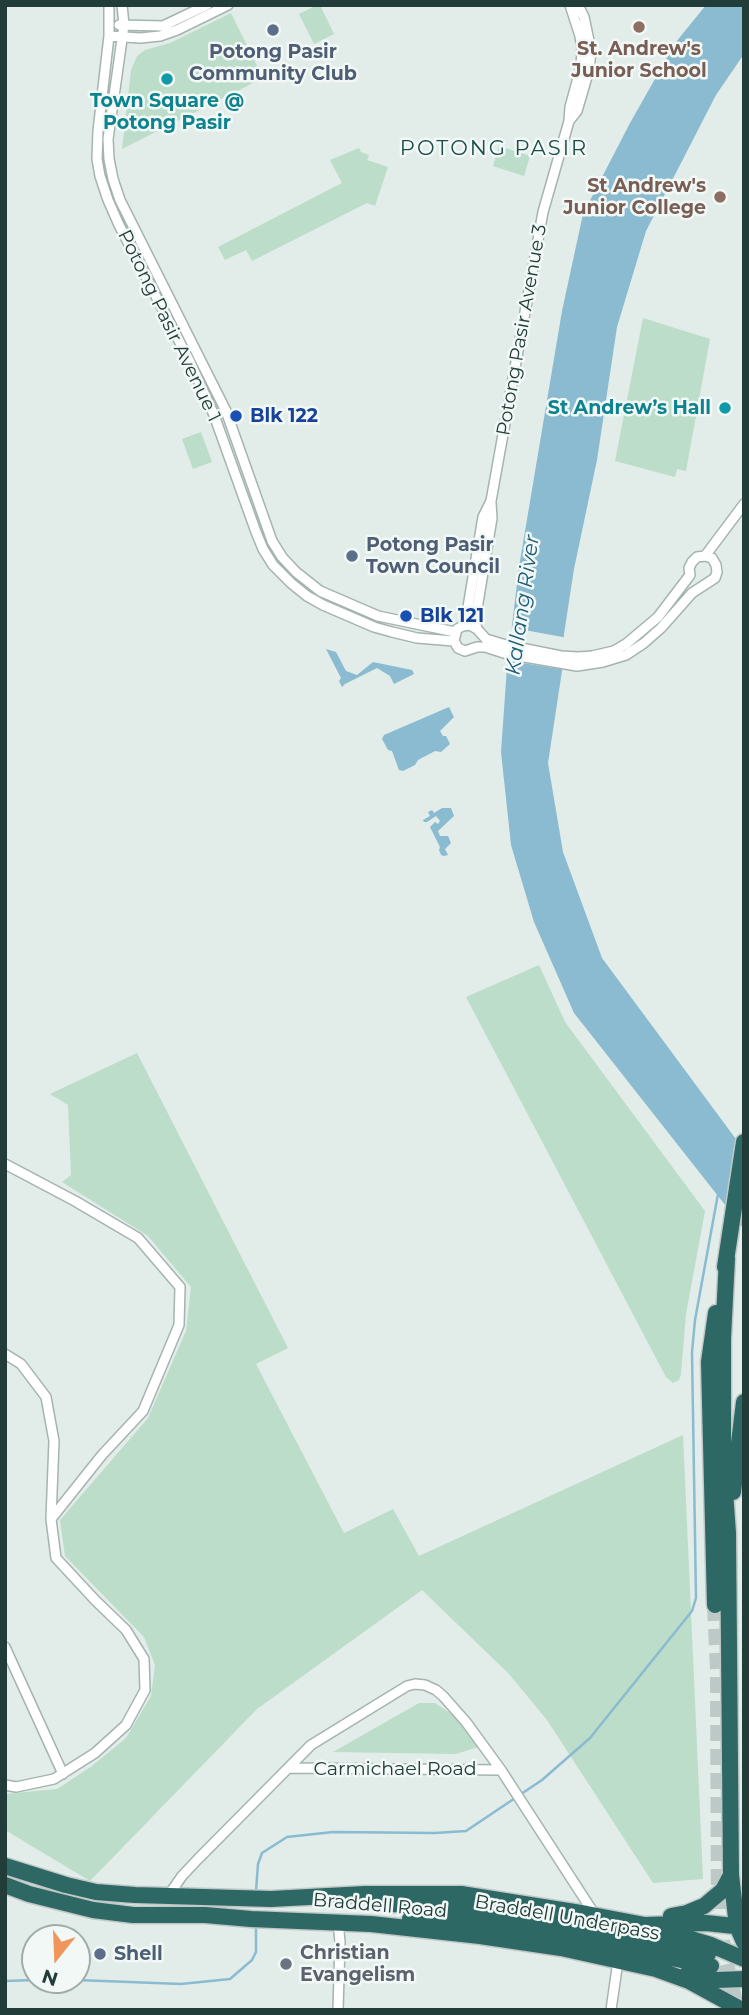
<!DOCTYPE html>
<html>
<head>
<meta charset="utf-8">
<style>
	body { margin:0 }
	#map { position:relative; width:749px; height:2015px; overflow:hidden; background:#e2ece9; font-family:Montserrat,sans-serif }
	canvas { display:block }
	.frame { position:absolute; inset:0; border:7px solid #223c39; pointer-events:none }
	.north { position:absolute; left:21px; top:1924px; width:70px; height:70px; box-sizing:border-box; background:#f2f8f6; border:2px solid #9fadaa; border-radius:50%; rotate:198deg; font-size:19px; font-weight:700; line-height:28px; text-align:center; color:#223c39 }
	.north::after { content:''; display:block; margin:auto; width:24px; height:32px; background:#f0955b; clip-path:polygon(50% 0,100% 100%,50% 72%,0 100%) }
</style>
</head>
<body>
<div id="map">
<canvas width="749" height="2015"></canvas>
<div class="frame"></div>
<div class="north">N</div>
</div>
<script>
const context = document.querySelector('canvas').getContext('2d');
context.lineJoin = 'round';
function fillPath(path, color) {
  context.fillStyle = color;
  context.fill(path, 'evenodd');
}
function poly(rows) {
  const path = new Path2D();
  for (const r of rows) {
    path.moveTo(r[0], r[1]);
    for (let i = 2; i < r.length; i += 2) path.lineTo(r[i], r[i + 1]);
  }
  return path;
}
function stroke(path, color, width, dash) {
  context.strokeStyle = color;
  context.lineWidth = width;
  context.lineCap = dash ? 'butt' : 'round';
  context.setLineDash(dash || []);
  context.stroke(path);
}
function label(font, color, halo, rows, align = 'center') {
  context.font = font + ' Montserrat,sans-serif';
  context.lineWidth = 5;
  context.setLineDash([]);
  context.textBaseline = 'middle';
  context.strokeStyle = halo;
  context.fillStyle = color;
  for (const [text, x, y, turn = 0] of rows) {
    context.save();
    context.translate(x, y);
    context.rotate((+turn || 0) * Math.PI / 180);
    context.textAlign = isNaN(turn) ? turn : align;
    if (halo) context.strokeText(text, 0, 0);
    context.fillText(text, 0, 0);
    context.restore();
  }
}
const green = poly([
	[317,5,320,5,334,34,314,44,299,14],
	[231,13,263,78,122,149,131,70,137,56,145,50,170,43],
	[499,146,530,156,524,176,493,166],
	[359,148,361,152,369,155,367,160,388,167,375,206,367,203,252,261,246,250,225,260,218,247,342,183,330,160],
	[643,318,710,339,686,471,677,469,675,477,615,461],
	[201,432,212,462,193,469,182,439],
	[539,965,565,1022,705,1211,686,1314,681,1374,679,1380,673,1383,666,1377,466,997],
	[137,1053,288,1348,256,1364,344,1533,393,1509,419,1556,683,1435,703,1879,653,1883,547,1720,509,1674,422,1590,257,1709,90,1881,5,1830,5,1794,57,1789,92,1766,126,1738,151,1696,155,1665,144,1637,65,1556,60,1520,148,1418,186,1331,191,1287,148,1236,62,1182,71,1175,68,1105,50,1094],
	[419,1703,435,1703,453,1715,478,1747,456,1754,333,1752]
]);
const water = poly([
	[706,5,744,5,744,54,716,95,646,231,617,327,597,460,574,569,564,634,562,671,548,763,563,852,602,958,744,1150,744,1229,574,1013,534,922,511,845,501,752,507,667,519,567,562,311,583,214,630,123,676,42],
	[326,649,336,652,346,671,357,675,373,662,412,670,414,674,394,684,390,676,377,668,345,684,342,687,339,681,341,678],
	[449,707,454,717,440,731,443,736,446,736,450,744,441,752,435,751,418,760,415,765,403,771,399,770,392,751,388,750,382,739,384,735],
	[442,808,451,808,454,816,438,831,440,836,448,836,451,843,445,849,448,855,444,856,441,855,439,850,440,847,430,827,435,822,438,824,440,821,436,816,427,822,424,822,423,820,430,816,428,812,432,810,434,813]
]);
const pier = poly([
	[508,627,568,638,566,670,504,660]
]);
const stream = poly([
	[256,1891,258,1864,262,1853,287,1837,333,1832,435,1833,466,1831,542,1780,590,1738,692,1611,696,1598,692,1352,695,1320,718,1194],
	[77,1980,181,1984,230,1979,252,1960,256,1952,256,1926],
	[5,1981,35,1980]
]);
const highwayTunnel = poly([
	[715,1605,718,1670,719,1919,725,1960,737,2010]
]);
const street = poly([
	[109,5,109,36,98,131,97,159,100,176,108,200,119,225,190,362,214,415,256,532,263,549,273,565,291,583,307,596,323,605,374,627,392,632,417,638,454,641],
	[122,5,124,25,108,139,109,159,113,179,120,200,226,411,272,541,282,557,296,572,320,591,378,616,455,632],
	[119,25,163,26,207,5],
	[109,36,140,38,160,36,177,30,228,5],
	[569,121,577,111,589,70,591,50,584,17,578,5],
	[705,556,712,558,716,565,717,572,715,578,692,593,661,628,644,643,626,655,603,662,577,666,507,654,485,647,477,647,465,651,458,648,454,641,457,629,463,626,470,625,477,629,486,639,506,645,561,656,578,657,592,656,614,651,626,644,658,617,690,575,689,568,692,562,697,557,705,556],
	[705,556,744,504],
	[463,626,467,613,483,517,491,501,543,212,569,121,570,107,581,67,582,49,580,36,570,5],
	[477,629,475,621,492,518,491,503],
	[5,1164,75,1201,138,1238,180,1287,179,1325,143,1411,102,1455,51,1519],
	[5,1354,21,1364,46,1397,54,1441,51,1519,56,1558,95,1600,126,1630,144,1659,145,1690,126,1725,95,1753,54,1779,16,1787,5,1785],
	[5,1647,63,1774],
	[289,1768,501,1770],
	[168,1896,182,1876,198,1859,311,1745,407,1686,415,1684,425,1685,436,1690,443,1696,466,1722,501,1770,595,1915],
	[338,2010,340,1942,338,1922],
	[611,2010,618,1961]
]);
const highway = poly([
	[727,1258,723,1338,723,1463,728,1533,731,1875,737,1926,744,1942],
	[725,1267,744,1142],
	[733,1492,744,1402],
	[715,1605,709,1362,716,1313],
	[5,1866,66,1885,96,1892,135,1895,271,1899,365,1894,461,1894,587,1914,645,1925,706,1923,744,1927],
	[5,1885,29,1894,93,1910,133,1915,205,1915,251,1919,371,1924,480,1936,561,1948,656,1969,689,1981,742,2010],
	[392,1904,460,1908,565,1922,708,1954],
	[671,1916,687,1913,704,1906,723,1890,731,1875],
	[410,1919,461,1921,563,1936,711,1966],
	[657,1929,711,1945,744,1959],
	[686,1975,716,1980,744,1979]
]);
const markers = [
	[639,27,7,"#8d6e63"],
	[273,30,7,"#5c6f8a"],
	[167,79,7,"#0f9aa8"],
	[720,197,7,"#8d6e63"],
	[725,408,7,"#0f9aa8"],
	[236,416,7,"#1a4fb4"],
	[352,556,7,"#5c6f8a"],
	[406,616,7,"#1a4fb4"],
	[100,1954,7,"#5c6f8a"],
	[286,1964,7,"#6b7280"]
];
const educationNames = [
	["St. Andrew's",639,49],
	["Junior School",639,71],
	["St Andrew's",706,186,"right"],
	["Junior College",706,208,"right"]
];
const serviceNames = [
	["Potong Pasir",273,52,"center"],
	["Community Club",273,74,"center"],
	["Potong Pasir",366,545],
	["Town Council",366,567],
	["Shell",114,1954]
];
const cultureNames = [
	["Town Square @",167,101],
	["Potong Pasir",167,123],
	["St Andrew’s Hall",711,408,"right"]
];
const streetNames = [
	["Potong Pasir Avenue 1",169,326,64],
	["Potong Pasir Avenue 3",522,330,-80],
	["Carmichael Road",395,1769],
	["Braddell Road",380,1906,5],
	["Braddell Underpass",567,1918,10]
];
const transitNames = [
	["Blk 122",250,416],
	["Blk 121",420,616]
];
const worshipNames = [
	["Christian",300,1953],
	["Evangelism",300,1975]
];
const neighbourhoodNames = [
	["POTONG PASIR",494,149]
];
const waterNames = [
	["Kallang River",523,605,-82]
];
fillPath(green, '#bbddc9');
fillPath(water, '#8abbd0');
fillPath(pier, '#e2ece9');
stroke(stream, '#8abbd0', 2.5);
stroke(highwayTunnel, '#bcc9c6', 16, [16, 8]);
stroke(street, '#a5b4b1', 12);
stroke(highway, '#c1c8c8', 19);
stroke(street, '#fff', 9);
stroke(highway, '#2e6864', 16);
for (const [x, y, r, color] of markers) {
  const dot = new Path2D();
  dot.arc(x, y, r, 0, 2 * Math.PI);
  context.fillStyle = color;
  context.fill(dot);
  stroke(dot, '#f2f8f6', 2.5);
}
label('bold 19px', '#785e54', '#f2f8f6', educationNames);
label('bold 19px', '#4e5e75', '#f2f8f6', serviceNames, 'left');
label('bold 19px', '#0d838f', '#f2f8f6', cultureNames);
label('19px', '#223c39', '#f2f8f6', streetNames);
label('bold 19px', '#164399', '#f2f8f6', transitNames, 'left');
label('bold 19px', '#5b616d', '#f2f8f6', worshipNames, 'left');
context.letterSpacing = '2px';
label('21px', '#1e4e49', '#f2f8f6', neighbourhoodNames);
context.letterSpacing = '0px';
label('italic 21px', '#1d5c78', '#f2f8f6', waterNames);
</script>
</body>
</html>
